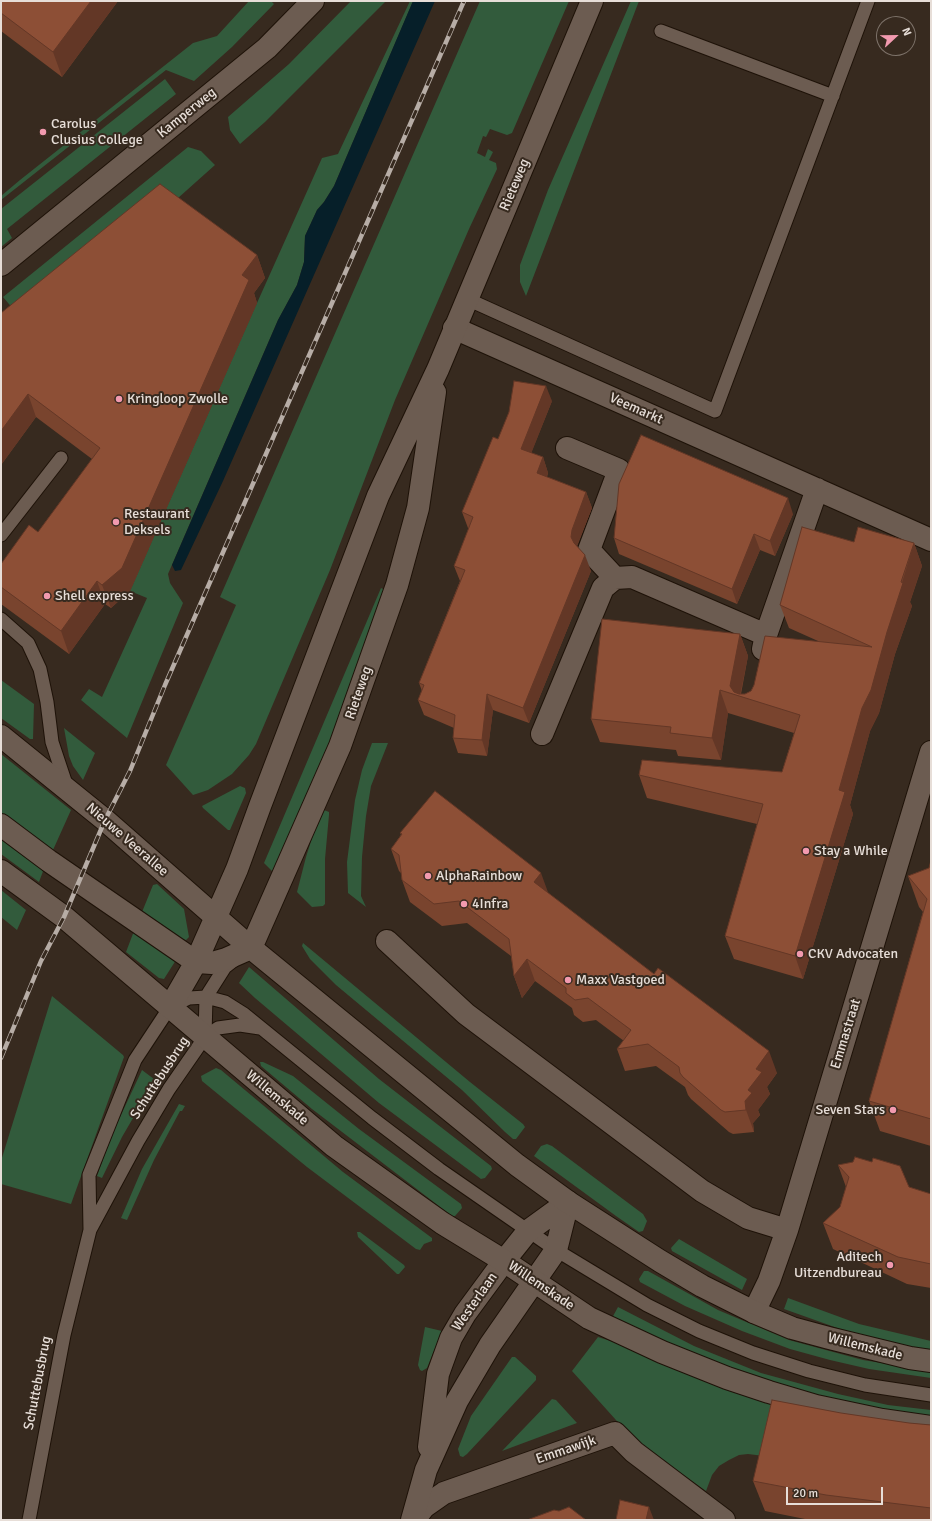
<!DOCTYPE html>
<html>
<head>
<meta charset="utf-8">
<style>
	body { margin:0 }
	#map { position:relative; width:932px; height:1521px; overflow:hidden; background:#372a1f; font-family:Signika,sans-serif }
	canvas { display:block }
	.frame { position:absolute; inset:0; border:2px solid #e7ded8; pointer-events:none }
	.north { position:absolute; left:876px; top:16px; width:40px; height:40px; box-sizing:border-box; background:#372a1f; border:1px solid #7d7269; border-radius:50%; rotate:68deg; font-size:11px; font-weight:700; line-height:16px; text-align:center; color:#e7ded8 }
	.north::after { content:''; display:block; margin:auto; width:14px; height:18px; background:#f29aaf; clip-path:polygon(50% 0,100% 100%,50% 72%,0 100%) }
	.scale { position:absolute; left:786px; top:1487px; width:97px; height:18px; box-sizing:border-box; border:2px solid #e7ded8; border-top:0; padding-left:5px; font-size:12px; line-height:14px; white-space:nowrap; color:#e7ded8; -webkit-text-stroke:3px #372a1f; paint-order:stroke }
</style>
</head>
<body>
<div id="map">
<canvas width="932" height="1521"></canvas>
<div class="frame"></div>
<div class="north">N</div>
<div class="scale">20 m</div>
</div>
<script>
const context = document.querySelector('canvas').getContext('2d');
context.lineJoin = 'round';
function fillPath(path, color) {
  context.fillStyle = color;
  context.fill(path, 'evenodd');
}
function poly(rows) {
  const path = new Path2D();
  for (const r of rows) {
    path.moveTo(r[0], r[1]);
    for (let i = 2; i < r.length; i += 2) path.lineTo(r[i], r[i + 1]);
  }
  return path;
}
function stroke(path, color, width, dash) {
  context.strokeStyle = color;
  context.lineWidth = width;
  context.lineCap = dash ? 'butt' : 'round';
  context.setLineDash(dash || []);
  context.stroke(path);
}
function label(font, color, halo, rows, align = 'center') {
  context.font = font + ' Signika,sans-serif';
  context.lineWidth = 4;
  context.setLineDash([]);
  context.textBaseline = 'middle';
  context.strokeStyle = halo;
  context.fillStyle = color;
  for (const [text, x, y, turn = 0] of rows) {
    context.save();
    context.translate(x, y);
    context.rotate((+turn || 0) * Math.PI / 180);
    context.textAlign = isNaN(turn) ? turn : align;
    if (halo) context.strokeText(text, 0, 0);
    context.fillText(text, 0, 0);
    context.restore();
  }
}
const green = poly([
	[249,1,271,1,274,4,232,47,194,81,166,70,1,200,1,196,20,180,193,43,217,36],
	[351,1,386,1,265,122,240,144,230,130,228,117,289,64],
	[410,1,413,1,411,6,334,186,324,202,317,210,305,236,304,262,297,285,278,320,168,574,170,583,183,603,127,738,81,700,89,689,102,697,147,598,130,591,257,303,322,158,338,154],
	[480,1,569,1,512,133,507,135,490,129,486,137,483,136,477,153,485,157,488,149,493,152,489,160,496,163,497,169,469,229,395,400,330,570,256,744,249,755,232,774,208,790,193,795,166,765,236,605,220,597],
	[631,1,639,1,526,296,520,282,520,265,548,190],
	[165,79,176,94,7,229,12,238,1,247,1,209],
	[188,147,201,151,215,165,168,207,25,323,3,297],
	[381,588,389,592,347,706,274,872,272,871,264,863],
	[1,680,34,704,33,739,30,739,1,718],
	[64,728,95,753,83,780,73,766,69,756],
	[372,743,388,743,371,786,366,816,362,857,361,896,366,907,348,893,347,862,355,800,362,770],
	[1,754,71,810,53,850,1,814],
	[240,786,245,788,246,793,230,830,228,830,203,808,202,806],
	[324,810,329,812,329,815,325,859,325,904,323,906,312,907,297,892,306,857,320,813],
	[1,835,45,866,39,882,1,854],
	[157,884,184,909,189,937,186,940,181,939,142,912,153,885],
	[1,890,26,910,17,930,1,917],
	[134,931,176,960,164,979,159,978,126,952],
	[303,943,470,1082,523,1124,525,1127,516,1139,513,1139,505,1132,462,1090,336,985,310,959,302,946],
	[249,967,379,1079,491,1166,492,1169,485,1178,481,1179,379,1103,255,998,239,983],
	[52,996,123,1055,124,1057,71,1204,1,1184,1,1161],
	[260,1062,263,1062,293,1076,359,1129,461,1204,462,1208,455,1216,452,1216,312,1109,261,1066],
	[216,1068,221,1070,343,1172,432,1238,432,1241,424,1244,420,1250,416,1249,307,1167,202,1081,201,1076],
	[142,1070,154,1079,154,1082,122,1137,102,1178,97,1176,113,1132],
	[179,1104,185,1106,182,1111,180,1111,154,1160,127,1220,121,1218,142,1169],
	[547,1144,552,1146,643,1214,647,1221,643,1231,639,1232,616,1216,534,1156,541,1146],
	[357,1232,360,1232,404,1265,405,1267,399,1274,397,1274,358,1237],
	[679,1239,747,1279,742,1290,672,1251,671,1248],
	[644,1271,648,1271,718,1310,789,1340,863,1360,931,1371,931,1378,869,1369,830,1360,790,1349,742,1331,685,1306,640,1282,639,1279],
	[788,1298,859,1324,931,1341,931,1353,857,1335,784,1309],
	[618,1307,694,1346,761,1373,838,1394,888,1405,931,1410,931,1419,848,1405,724,1369,612,1318],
	[425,1327,442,1331,427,1368,422,1371,420,1370,418,1365],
	[598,1337,649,1353,780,1405,772,1457,748,1454,739,1455,729,1460,719,1466,712,1475,706,1491,633,1439,572,1371],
	[512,1357,515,1357,536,1376,536,1380,467,1454,463,1457,460,1456,458,1449,471,1416],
	[552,1399,556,1400,577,1423,502,1451]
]);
const water = poly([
	[413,1,435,1,223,481,181,570,175,571,172,565,278,320,297,285,304,262,305,236,317,210,324,202,334,186]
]);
const service = poly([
	[661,31,833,96],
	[467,299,715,411,868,1],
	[1,535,61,458],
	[1,619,28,643,40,669,47,702,52,742,67,787],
	[205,1037,218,1028,240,1025,260,1028],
	[90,1230,89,1175,135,1060,170,1007,189,998,206,997,225,1002,244,1014,372,1118,439,1169,556,1250,647,1305,699,1331,753,1353,809,1371,865,1385,931,1395],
	[29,1520,64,1335,90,1230,138,1141,169,1089,205,1037,206,997,225,967,234,960]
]);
const minor = poly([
	[1,265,267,48,313,1],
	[454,328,931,540],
	[567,448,619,470,589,550,615,578],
	[763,649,766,635,817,489],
	[542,734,603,588,615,578,632,577,766,635],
	[387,941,466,1014,702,1191,748,1218,787,1230],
	[754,1312,769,1281,787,1230,931,752],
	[414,1520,424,1507,444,1493,615,1433,634,1452,724,1520]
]);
const tertiary = poly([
	[429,1447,438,1374,451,1338,465,1314,504,1261,528,1231,568,1202],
	[412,1520,426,1470,457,1401,490,1345,556,1250,568,1202]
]);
const secondary = poly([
	[1,736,105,820,251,948,517,1165,568,1202,660,1261,702,1286,754,1312,792,1328,829,1338,910,1358,931,1361],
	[1,825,49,861,196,962],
	[1,871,64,917,334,1146,442,1223,504,1261,589,1318,662,1352,727,1378,769,1392,816,1406,882,1420,931,1427],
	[196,962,212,963,226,959,251,948,340,746,397,585,418,508,435,392],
	[170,1007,196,962,237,869,260,806,378,496,438,369,592,1]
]);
const rail = poly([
	[1,1058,41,961,64,917,105,820,130,771,165,685,464,1]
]);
const wall = poly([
	[1,1,118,1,62,77,1,31],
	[257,255,265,278,254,293,257,303,130,591,111,608,105,604,69,654,1,604,1,564,38,532,92,459,36,417,1,465,1,313],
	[552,401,531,453,543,457,548,473,547,477,586,492,592,508,577,546,591,571,529,723,493,710,487,756,458,753,453,738,454,728,424,715,418,700,422,691,419,683,460,581,454,566,469,528,468,528,462,512,498,439],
	[793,514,775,556,760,550,737,604,619,554,614,538],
	[854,542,914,543,922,566,910,602,912,606,895,654,879,713,870,731,850,805,853,814,803,979,734,959,725,936,757,824,647,798,639,775,782,772,794,733,728,713,721,760,678,756,676,750,600,742,591,719,740,634,748,656,741,694,745,694,751,691,818,641,789,628,780,605],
	[400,833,548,893,777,1073,767,1087,770,1094,758,1110,760,1115,753,1123,754,1132,733,1134,729,1132,691,1099,688,1095,685,1087,656,1066,625,1071,617,1049,624,1041,596,1020,583,1022,574,1015,572,1008,535,981,522,998,514,976,511,956,467,923,442,926,410,902,402,880,401,873,399,871,391,849,401,835],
	[931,860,931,1146,880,1131,869,1101,923,912,919,907,908,876,929,868],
	[838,1165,931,1194,931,1288,907,1284,833,1249,823,1223,840,1207,846,1187],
	[909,1423,931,1425,931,1520,810,1520,765,1511,753,1481]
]);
const shadedWall = poly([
	[91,1,118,1,62,77,53,52],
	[257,255,265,278,254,293,257,303,130,591,111,608,102,585,242,275],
	[546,386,552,401,527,464,521,449],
	[28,394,36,417,1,465,1,431],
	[543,457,548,473,542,488,537,473],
	[586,492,592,508,577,546,577,552,571,537,572,530],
	[788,498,793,514,775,556,770,541],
	[754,534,760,550,737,604,732,589],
	[914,543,922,566,910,602,912,606,895,654,879,713,870,731,850,805,853,814,803,979,795,956,839,790,862,708,887,632],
	[585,555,591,571,529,723,523,708],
	[97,581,105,604,69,654,61,631],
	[740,634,748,656,740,696,733,694,730,686],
	[720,690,728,713,721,760,712,738],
	[487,694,493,710,487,756,482,740],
	[541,873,549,895,534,882],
	[527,959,535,981,522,998,514,976],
	[769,1051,777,1073,767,1087,770,1094,758,1110,760,1115,753,1123,754,1132,746,1110,745,1101,748,1090,756,1069],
	[649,1507,654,1520,646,1520]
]);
const building = poly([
	[1,1,91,1,53,52,1,13,1,1],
	[160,184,257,255,242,275,249,280,122,568,102,585,97,581,61,631,1,587,1,564,29,525,38,532,100,448,28,394,1,431,1,313,160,184],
	[514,381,546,386,521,449,543,457,537,473,586,492,572,530,571,537,574,543,585,555,523,708,487,694,482,740,453,738,455,715,418,700,424,685,419,683,465,570,454,566,473,517,462,512,493,437,498,439,509,412,514,381],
	[641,435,788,498,770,541,754,534,732,589,614,538,619,484,641,435],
	[802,527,854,542,858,527,914,543,901,582,903,583,887,632,871,690,862,708,839,790,845,792,795,956,725,936,763,804,639,775,642,760,782,772,800,715,720,690,712,738,670,733,671,727,591,719,602,619,740,634,730,686,734,692,739,694,745,694,751,691,754,685,765,636,872,647,780,605,802,527],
	[435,791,541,873,534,882,654,974,658,968,769,1051,756,1069,762,1072,748,1090,752,1093,745,1101,746,1110,725,1112,721,1110,683,1077,680,1073,679,1067,648,1044,617,1049,631,1030,588,998,575,1000,566,993,566,988,527,959,514,976,509,939,459,901,434,904,402,880,399,855,391,849,402,834,400,833,435,791],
	[931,860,931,1119,869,1101,927,899,908,876,929,868,931,860],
	[855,1157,872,1162,873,1158,900,1166,909,1187,931,1194,931,1264,898,1257,823,1223,840,1207,849,1177,838,1165,853,1162,855,1157],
	[772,1400,841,1413,909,1423,931,1425,931,1508,826,1495,753,1481,772,1400],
	[620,1500,649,1507,646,1520,616,1520,620,1500],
	[569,1507,586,1520,527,1520,554,1510,559,1511,569,1507]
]);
const markers = [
	[43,132,4,"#f29aaf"],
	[119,399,4,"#f29aaf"],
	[116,522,4,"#f29aaf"],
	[47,596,4,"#f29aaf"],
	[806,851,4,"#f29aaf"],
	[428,876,4,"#f29aaf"],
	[464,904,4,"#f29aaf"],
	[800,954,4,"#f29aaf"],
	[568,980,4,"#f29aaf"],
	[893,1110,4,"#f29aaf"],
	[890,1265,4,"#f29aaf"]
];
const streetNames = [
	["Kamperweg",187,113,-39],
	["Rieteweg",515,185,-67],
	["Veemarkt",636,409,24],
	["Rieteweg",359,693,-71],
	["Nieuwe Veerallee",127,840,41],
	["Emmastraat",846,1034,-73],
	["Schuttebusbrug",160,1078,-57],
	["Willemskade",277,1098,40],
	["Willemskade",541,1286,34],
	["Westerlaan",475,1302,-55],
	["Willemskade",865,1347,14],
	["Schuttebusbrug",38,1383,-79],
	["Emmawijk",566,1450,-19]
];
const poiNames = [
	["Carolus",51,124],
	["Clusius College",51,140],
	["Kringloop Zwolle",127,399],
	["Restaurant",124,514],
	["Deksels",124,530],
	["Shell express",55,596],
	["Stay a While",814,851],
	["AlphaRainbow",436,876],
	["4Infra",472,904],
	["CKV Advocaten",808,954],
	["Maxx Vastgoed",576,980],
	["Seven Stars",885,1110,"right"],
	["Aditech",882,1257,"right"],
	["Uitzendbureau",882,1273,"right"]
];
fillPath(green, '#325b3c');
fillPath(water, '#061f29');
stroke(service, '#1e1208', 15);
stroke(minor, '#1e1208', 24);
stroke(tertiary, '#1e1208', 24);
stroke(secondary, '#1e1208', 24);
stroke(service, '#6c5c51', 13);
stroke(minor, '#6c5c51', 22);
stroke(tertiary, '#6c5c51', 22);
stroke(secondary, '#6c5c51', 22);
stroke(rail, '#b7ada6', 4.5);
stroke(rail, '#372a1f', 3, [9]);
fillPath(wall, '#79442e');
fillPath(shadedWall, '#633726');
fillPath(building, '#8d4f36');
stroke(building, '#633726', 1);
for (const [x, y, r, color] of markers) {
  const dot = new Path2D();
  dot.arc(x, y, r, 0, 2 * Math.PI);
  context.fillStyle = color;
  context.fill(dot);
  stroke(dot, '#372a1f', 1.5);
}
label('14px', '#e7ded8', '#372a1f', streetNames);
label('14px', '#e7ded8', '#372a1f', poiNames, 'left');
</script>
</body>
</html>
